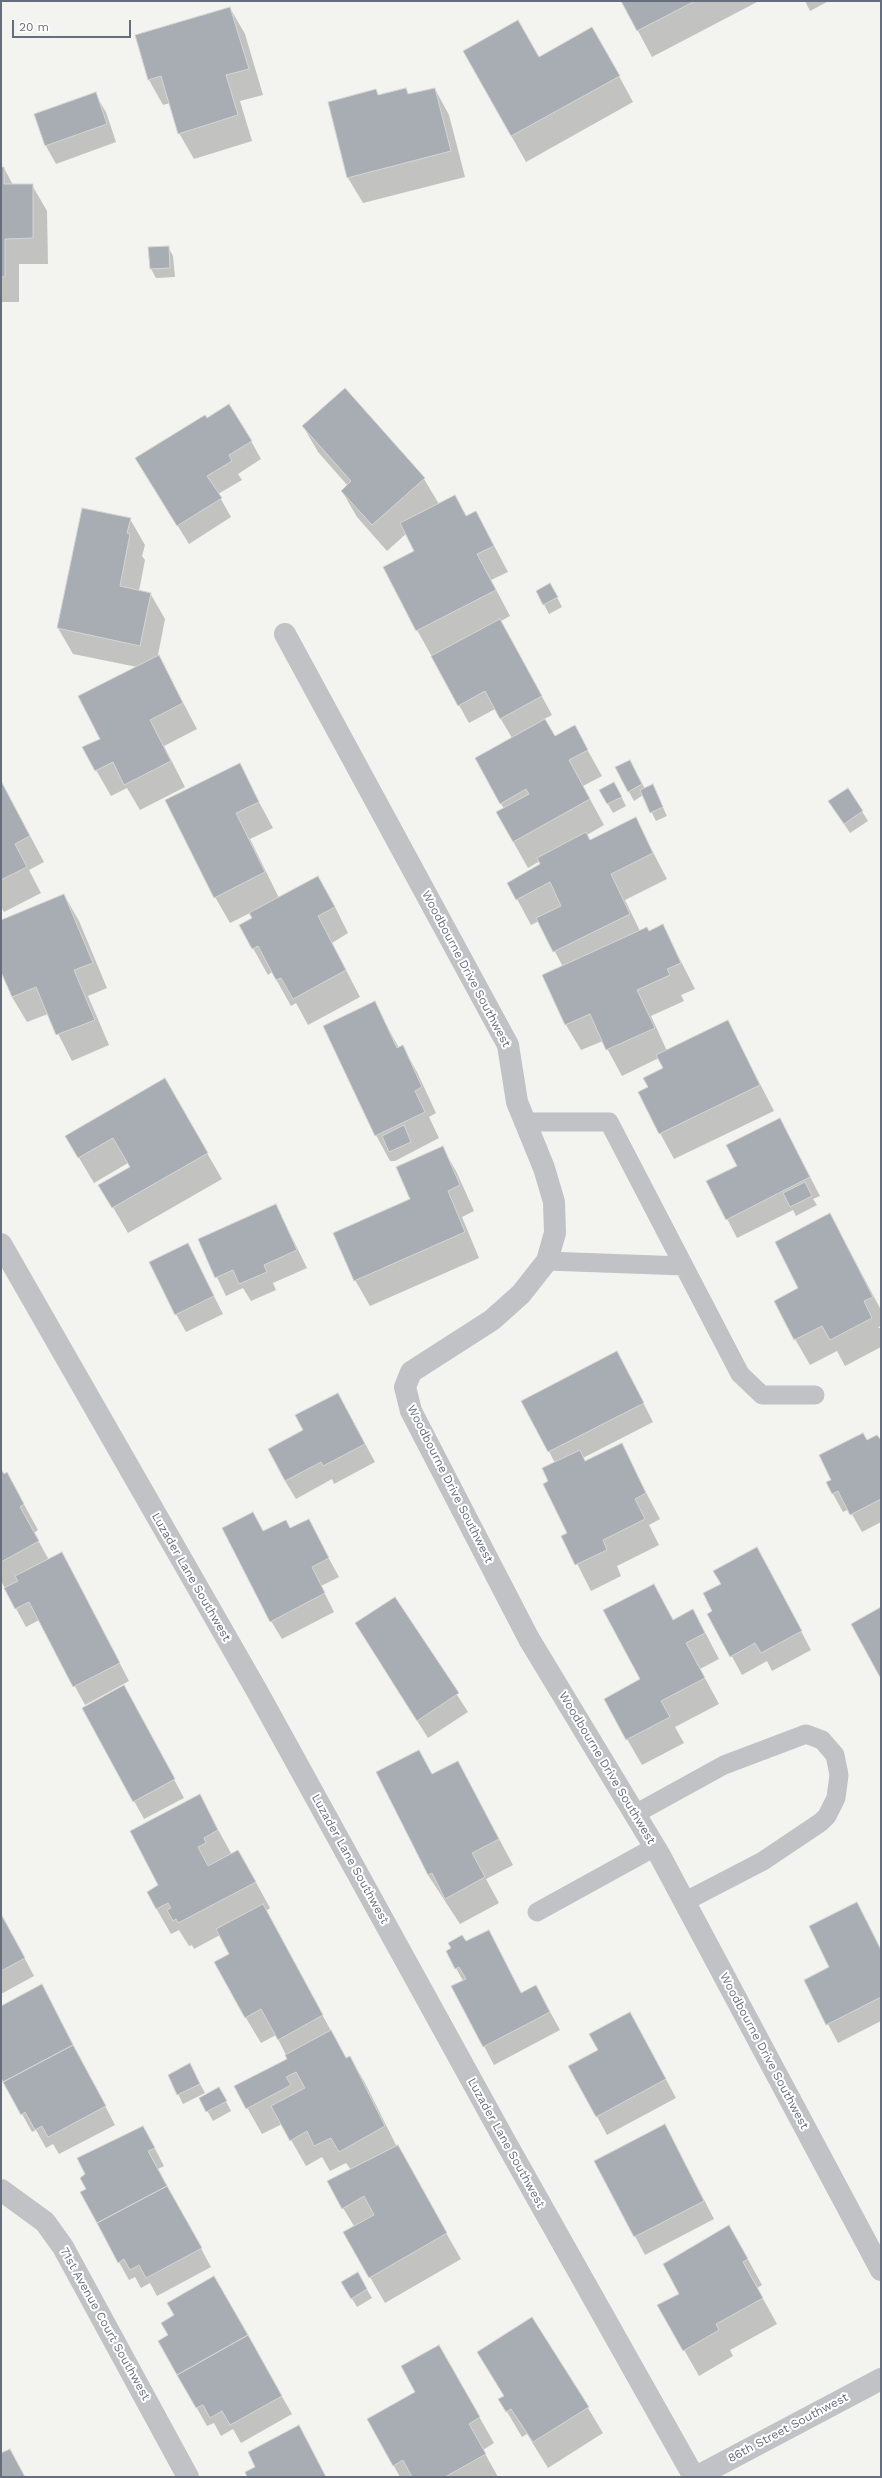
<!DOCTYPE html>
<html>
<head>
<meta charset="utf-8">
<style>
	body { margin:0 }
	#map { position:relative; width:882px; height:2478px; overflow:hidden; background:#f3f4f0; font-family:"Work Sans",sans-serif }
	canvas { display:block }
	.frame { position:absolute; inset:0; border:2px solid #666e7e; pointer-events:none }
	.scale { position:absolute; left:12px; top:20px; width:119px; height:18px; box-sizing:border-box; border:2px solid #666e7e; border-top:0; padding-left:5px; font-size:12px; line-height:14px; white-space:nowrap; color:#666e7e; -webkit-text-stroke:3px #fff; paint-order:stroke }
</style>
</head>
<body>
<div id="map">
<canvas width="882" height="2478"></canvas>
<div class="frame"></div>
<div class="scale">20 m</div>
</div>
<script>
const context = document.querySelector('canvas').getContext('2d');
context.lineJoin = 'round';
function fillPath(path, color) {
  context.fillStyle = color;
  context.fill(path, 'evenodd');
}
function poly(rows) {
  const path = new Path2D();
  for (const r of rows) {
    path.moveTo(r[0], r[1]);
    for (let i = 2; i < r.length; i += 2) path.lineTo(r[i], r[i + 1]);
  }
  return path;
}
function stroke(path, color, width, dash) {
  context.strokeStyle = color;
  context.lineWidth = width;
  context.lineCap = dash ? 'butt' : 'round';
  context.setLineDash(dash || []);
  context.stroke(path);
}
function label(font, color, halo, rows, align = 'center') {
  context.font = font + ' "Work Sans",sans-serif';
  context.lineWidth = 4;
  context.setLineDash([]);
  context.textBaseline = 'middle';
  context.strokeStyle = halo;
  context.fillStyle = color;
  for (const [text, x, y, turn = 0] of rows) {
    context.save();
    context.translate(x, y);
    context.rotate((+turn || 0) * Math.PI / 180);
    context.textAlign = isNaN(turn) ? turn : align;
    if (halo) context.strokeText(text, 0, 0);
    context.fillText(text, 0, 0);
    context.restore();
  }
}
const shadow = poly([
	[622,1,759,1,652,57],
	[805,1,829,1,810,11],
	[230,8,245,34,263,95,240,101,252,141,194,159,179,133,170,103,163,105,149,80],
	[464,52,539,58,607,54,633,102,526,162],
	[406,89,409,95,435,89,449,115,465,177,363,203,348,178,376,91,379,96],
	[95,94,106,112,116,142,56,164,46,146],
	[1,168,4,168,13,185,32,185,47,211,48,264,19,264,19,302,1,302],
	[168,247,173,256,175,277,156,278,151,269],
	[345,389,424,479,439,504,455,496,467,517,476,512,490,538,508,572,491,580,510,616,501,621,552,715,544,719,555,737,574,726,602,776,583,786,604,825,587,835,590,841,635,818,667,879,625,900,640,931,649,932,663,926,695,989,681,995,684,1001,651,1016,667,1051,728,1022,774,1111,674,1159,660,1133,649,1088,664,1069,659,1058,622,1076,603,1041,581,1050,566,1025,544,975,563,967,539,921,531,925,517,899,542,865,540,861,528,868,497,813,504,809,476,758,512,738,495,709,469,723,417,630,416,551,407,533,387,551,357,517,342,491,348,486,318,452,303,426],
	[207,420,251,441,261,459,238,474,242,480,218,494,231,517,189,544,136,459],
	[130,519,145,545,142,556,145,560,139,591,150,593,165,619,158,655,197,729,164,746,185,787,140,810,127,788,111,796,96,770,101,739,137,667,73,654,58,628],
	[550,584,562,607,549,614,537,591],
	[239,765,273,828,250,839,279,898,333,903,348,933,332,943,360,997,308,1025,296,1003,291,1006,272,972,268,975,240,925,253,919,250,913,230,923,215,897],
	[635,770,645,789,653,786,667,816,656,821,643,795,634,801,629,792],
	[1,781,44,862,29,870,41,893,4,912,1,907],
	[848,789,868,821,850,833,835,810],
	[600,790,619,792,626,806,613,813],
	[64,895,79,921,107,988,88,996,109,1045,72,1061,48,1014,27,1022,12,997,1,970,1,921],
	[374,1003,399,1048,402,1046,417,1072,436,1113,429,1117,439,1138,395,1161,390,1161,376,1135],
	[164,1079,222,1179,128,1233,100,1185,131,1168,128,1163,94,1183,66,1136],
	[780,1119,820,1196,813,1199,817,1205,796,1216,793,1210,737,1238,708,1182,738,1166],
	[443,1148,457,1173,474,1211,462,1217,479,1258,370,1306,355,1280,412,1199],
	[276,1205,307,1268,273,1283,276,1290,251,1301,243,1288,226,1296,199,1240],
	[830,1214,881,1310,881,1326,878,1327,881,1329,881,1347,845,1366,837,1351,810,1365,795,1339,800,1289],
	[188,1245,223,1314,186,1332,176,1314],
	[627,1371,653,1422,583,1458,585,1462,621,1445,660,1519,649,1525,659,1545,617,1566,621,1576,591,1591,563,1536,568,1534,550,1482,555,1463,523,1401],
	[348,1412,375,1462,334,1484,332,1479,296,1499,285,1481],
	[867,1441,881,1441,881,1522,862,1532,849,1509,843,1512,827,1483,832,1480],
	[1,1470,21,1499,38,1530,34,1533,49,1560,72,1572,129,1681,85,1705,39,1620,26,1627,1,1581],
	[253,1513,264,1532,290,1529,308,1520,339,1577,321,1586,334,1612,282,1639,271,1621],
	[767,1567,811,1650,772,1671,767,1661,742,1675,709,1614],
	[653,1585,674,1621,692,1610,707,1636,719,1659,700,1669,719,1704,675,1727,684,1743,642,1765,627,1739,641,1680],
	[395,1598,468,1712,428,1738,356,1624],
	[134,1705,184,1798,144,1819,134,1801],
	[458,1762,513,1865,486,1879,499,1903,460,1924,428,1875,377,1772,432,1775],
	[199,1795,232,1855,253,1877,270,1908,266,1911,337,2042,347,2059,350,2057,365,2083,397,2147,461,2259,385,2303,370,2277,354,2226,343,2208,351,2170,346,2163,330,2171,322,2157,306,2166,282,2124,262,2134,235,2086,288,2059,276,2035,261,2043,246,2018,216,1962,231,1954,220,1935,194,1949,192,1945,189,1946,179,1930,171,1934,156,1908,160,1886],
	[1,1914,34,1976,1,1994],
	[867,1921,881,1950,881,2021,838,2043,805,1981,831,1968],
	[488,1931,522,1994,536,1986,560,2030,494,2065,453,1987,463,1981,456,1968,466,1943],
	[52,2004,115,2125,59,2154,53,2144,46,2148,36,2130,32,2132,1,2076,1,2007],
	[640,2031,676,2098,607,2135,570,2066],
	[190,2065,205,2093,183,2104,169,2075],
	[219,2088,231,2111,213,2121,200,2098],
	[665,2125,714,2219,645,2255,595,2161],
	[153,2145,164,2166,158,2169,211,2267,157,2296,150,2283,141,2288,135,2277,129,2280,119,2262,87,2189],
	[744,2252,762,2285,757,2288,777,2324,730,2350,733,2356,699,2376,659,2306],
	[358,2274,372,2298,357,2307,342,2282],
	[213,2277,292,2414,241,2443,233,2429,221,2436,214,2423,207,2426,159,2341,169,2335,175,2316],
	[439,2346,494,2443,483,2450,498,2477,400,2477,368,2419,417,2392],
	[500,2400,588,2408,603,2433,548,2468,527,2434,522,2437]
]);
const building = poly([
	[621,1,695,1,637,31,621,1],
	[230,7,249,69,226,75,238,115,178,134,161,76,148,80,135,35,230,7],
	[518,20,539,57,592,27,620,76,511,136,463,51,518,20],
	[406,88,408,94,435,88,451,151,347,178,328,102,376,89,378,95,406,88],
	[96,92,107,124,45,146,34,114,96,92],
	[1,167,4,167,4,184,33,184,33,238,5,239,5,277,1,277,1,167],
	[169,246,170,268,150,269,148,247,169,246],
	[345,388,425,478,372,525,341,491,351,481,302,426,345,388],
	[229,404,252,441,229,455,232,461,207,476,222,498,177,526,135,458,205,415,207,418,229,404],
	[455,495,466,516,476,511,494,546,477,554,496,590,416,631,383,567,414,551,400,523,455,495],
	[82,508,131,518,127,533,130,534,120,586,151,593,140,646,57,628,82,508],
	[550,583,558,597,543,605,536,591,550,583],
	[500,619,542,696,500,719,485,691,458,706,431,656,500,619],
	[159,655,183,703,150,720,171,761,124,785,113,762,95,771,82,747,100,739,78,696,159,655],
	[545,719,555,736,575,725,588,750,569,760,590,799,513,842,496,812,529,794,526,789,500,804,475,758,545,719],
	[630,760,642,784,628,792,615,767,630,760],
	[240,763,259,802,236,813,265,872,214,898,165,800,240,763],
	[1,781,30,836,15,844,27,867,1,880,1,781],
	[614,782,622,797,607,804,599,790,614,782],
	[653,784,663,807,650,813,640,790,653,784],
	[848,788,863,811,844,824,828,801,848,788],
	[636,817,653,853,611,874,630,914,553,952,536,918,561,906,550,882,516,900,507,883,540,864,537,858,586,832,590,840,636,817],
	[318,876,335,907,318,916,346,970,293,999,281,978,276,980,258,946,252,949,239,925,252,918,249,913,318,876],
	[64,894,93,963,74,970,95,1020,56,1035,36,987,12,997,1,972,1,920,64,894],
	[663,924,681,963,667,969,670,975,637,990,655,1028,606,1050,590,1014,565,1025,542,975,647,927,649,931,663,924],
	[375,1001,397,1048,403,1045,422,1087,415,1091,425,1112,375,1136,323,1026,375,1001],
	[728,1020,760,1085,659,1134,638,1092,648,1087,643,1078,663,1068,656,1055,728,1020],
	[165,1078,208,1153,112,1208,98,1185,130,1167,113,1138,78,1158,65,1136,165,1078],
	[780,1118,810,1177,726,1220,706,1181,737,1166,726,1145,780,1118],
	[404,1125,411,1142,389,1152,382,1136,404,1125],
	[443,1146,460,1185,448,1191,465,1232,354,1281,333,1233,410,1199,396,1167,443,1146],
	[805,1182,812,1196,790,1207,783,1193,805,1182],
	[276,1204,297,1250,264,1265,267,1272,239,1284,233,1270,215,1278,198,1239,276,1204],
	[830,1213,873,1297,864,1301,872,1318,830,1340,822,1326,794,1340,774,1301,798,1288,775,1242,830,1213],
	[188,1243,214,1296,175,1315,149,1262,188,1243],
	[617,1351,644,1403,548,1452,521,1401,617,1351],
	[338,1393,365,1444,323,1466,321,1462,285,1481,268,1449,303,1430,295,1415,338,1393],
	[863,1433,867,1440,877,1435,881,1440,881,1499,850,1515,838,1491,832,1494,826,1482,831,1480,819,1455,863,1433],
	[622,1443,646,1493,635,1499,645,1519,603,1540,607,1550,575,1565,561,1536,567,1533,543,1484,548,1481,542,1468,580,1450,585,1461,622,1443],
	[1,1469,4,1474,7,1472,24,1504,20,1507,39,1541,1,1562,1,1469],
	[253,1512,263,1531,286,1520,290,1528,309,1519,329,1558,312,1567,325,1593,270,1622,222,1528,253,1512],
	[757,1547,802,1631,761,1653,755,1643,730,1657,707,1614,712,1611,703,1593,721,1584,713,1571,757,1547],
	[62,1552,120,1663,73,1687,29,1602,15,1609,4,1588,18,1581,15,1576,62,1552],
	[654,1584,673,1620,693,1609,705,1633,686,1643,705,1678,661,1701,670,1717,626,1740,604,1699,640,1679,603,1610,654,1584],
	[395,1597,459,1693,417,1721,355,1623,395,1597],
	[881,1607,881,1679,851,1624,881,1607],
	[124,1685,175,1779,133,1802,82,1708,124,1685],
	[419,1750,432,1774,458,1761,499,1839,472,1853,485,1877,445,1899,432,1873,428,1875,376,1772,419,1750],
	[200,1794,218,1830,204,1838,206,1843,198,1847,208,1866,238,1850,256,1882,178,1923,176,1919,173,1921,167,1910,171,1908,168,1903,156,1909,147,1892,158,1885,130,1831,200,1794],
	[857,1902,881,1950,881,1997,826,2025,804,1980,829,1967,809,1926,857,1902],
	[263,1904,323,2015,278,2040,261,2009,245,2018,214,1962,229,1954,216,1929,263,1904],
	[1,1914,25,1958,1,1971,1,1914],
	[489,1930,521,1993,536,1985,550,2012,483,2047,451,1986,466,1979,459,1967,455,1969,446,1951,451,1948,448,1943,462,1935,466,1941,489,1930],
	[42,1984,73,2045,3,2082,1,2078,1,2006,42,1984],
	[630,2012,666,2079,596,2117,568,2066,598,2050,589,2034,630,2012],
	[331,2030,346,2058,350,2056,385,2126,339,2152,331,2138,314,2146,307,2131,290,2141,271,2106,305,2088,296,2072,286,2077,291,2085,246,2109,234,2086,287,2059,285,2055,331,2030],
	[73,2045,106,2106,48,2137,42,2126,35,2130,25,2112,21,2115,3,2082,73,2045],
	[190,2063,200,2084,177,2095,168,2075,190,2063],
	[219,2087,227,2101,206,2112,199,2098,219,2087],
	[665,2124,704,2201,634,2237,594,2161,665,2124],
	[143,2126,155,2148,148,2151,167,2186,97,2223,80,2192,86,2189,80,2178,85,2174,77,2158,143,2126],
	[398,2145,447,2233,369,2278,343,2232,374,2215,364,2196,342,2209,327,2181,398,2145],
	[167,2186,202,2248,146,2278,139,2265,130,2270,124,2259,118,2263,97,2223,167,2186],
	[729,2225,748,2259,743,2262,763,2298,716,2324,719,2330,683,2351,657,2305,679,2294,663,2264,729,2225],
	[358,2272,367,2289,351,2299,341,2282,358,2272],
	[214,2276,248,2335,177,2375,158,2341,168,2335,161,2323,174,2315,167,2303,214,2276],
	[532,2317,589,2407,533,2442,511,2409,506,2412,498,2399,504,2396,477,2352,532,2317],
	[248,2335,282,2396,230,2425,222,2411,210,2418,203,2405,196,2408,177,2375,248,2335],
	[439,2345,480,2417,469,2424,486,2454,445,2477,412,2477,403,2460,393,2466,367,2419,415,2392,401,2366,439,2345],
	[299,2425,326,2477,247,2477,245,2472,255,2467,248,2452,299,2425],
	[10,2449,25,2477,1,2477,1,2453,10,2449]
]);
const service = poly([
	[526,1122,609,1122,740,1374,762,1395,815,1395],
	[547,1261,684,1266],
	[635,1814,724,1765,806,1734,822,1740,835,1755,839,1775,836,1798,827,1816,821,1822,763,1861,684,1902],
	[537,1912,655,1847]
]);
const minor = poly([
	[285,634,508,1045,517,1102,544,1168,554,1202,555,1233,547,1261,521,1294,492,1320,411,1372,405,1387,411,1411,529,1639,659,1854,881,2270],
	[1,1244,257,1691,505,2141,694,2477],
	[1,2190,45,2222,63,2247,188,2477],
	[696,2477,881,2379]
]);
const streetNames = [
	["Woodbourne Drive Southwest",466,969,62],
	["Woodbourne Drive Southwest",450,1484,63],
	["Luzader Lane Southwest",191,1577,60],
	["Woodbourne Drive Southwest",607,1768,59],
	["Luzader Lane Southwest",350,1859,61],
	["Woodbourne Drive Southwest",764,2051,62],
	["Luzader Lane Southwest",506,2143,61],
	["71st Avenue Court Southwest",105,2324,61],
	["86th Street Southwest",788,2428,-28]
];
fillPath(shadow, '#0003');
fillPath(building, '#a8adb3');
stroke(building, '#d4d5d3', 1);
stroke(service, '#c0c2c5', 19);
stroke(minor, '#c0c2c5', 22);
label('12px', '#666e7e', '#fff', streetNames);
</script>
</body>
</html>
